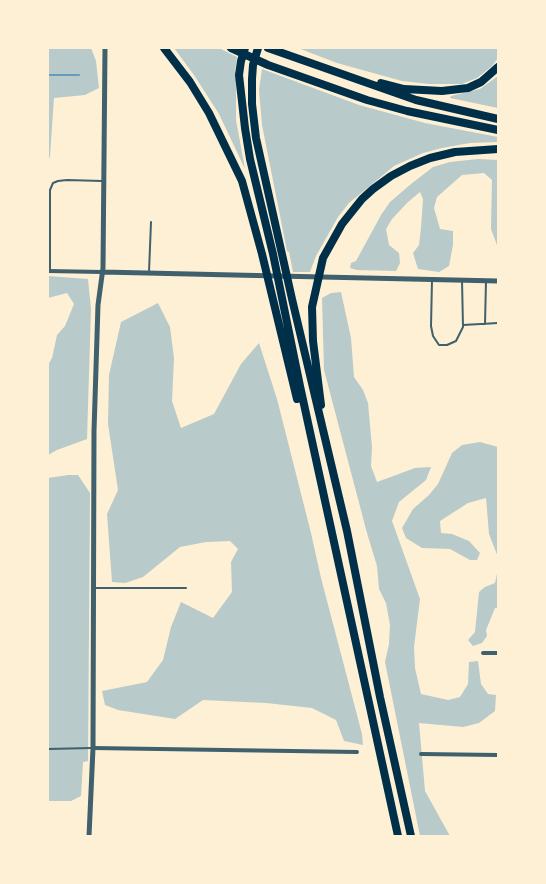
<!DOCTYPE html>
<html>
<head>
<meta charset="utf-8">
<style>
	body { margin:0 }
	#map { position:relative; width:546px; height:884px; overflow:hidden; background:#fdf0d5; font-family:Montserrat,sans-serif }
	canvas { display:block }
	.frame { position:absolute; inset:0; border:49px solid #fdf0d5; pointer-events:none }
</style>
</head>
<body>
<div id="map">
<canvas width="546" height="884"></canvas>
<div class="frame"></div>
</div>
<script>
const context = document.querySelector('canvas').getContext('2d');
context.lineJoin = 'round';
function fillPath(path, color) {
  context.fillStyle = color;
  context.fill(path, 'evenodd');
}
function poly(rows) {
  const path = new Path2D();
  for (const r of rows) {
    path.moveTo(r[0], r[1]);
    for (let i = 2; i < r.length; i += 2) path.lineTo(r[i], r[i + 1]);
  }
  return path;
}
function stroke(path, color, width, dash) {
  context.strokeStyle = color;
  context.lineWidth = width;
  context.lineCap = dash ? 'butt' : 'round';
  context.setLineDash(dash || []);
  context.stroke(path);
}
const green = poly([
	[48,48,91,48,96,61,99,88,85,95,54,98,50,156,48,162],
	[174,48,219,48,237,57,235,71,236,72,236,120,245,169,219,114,194,75],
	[298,48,498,48,498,58,492,66,477,78,462,84,429,84,402,81,337,63],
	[262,69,359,105,425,123,498,137,498,142,470,143,442,148,423,153,394,166,349,203,338,217,316,256,310,272,293,272,289,252,287,251,262,125,259,90],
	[498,76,498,108,450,98,451,96,480,89],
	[478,159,498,160,498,244,497,245,491,229,492,180,484,173,462,175,437,197,434,208,440,229,453,231,453,245,449,266,439,272,418,269,413,253,419,245,421,228,423,199,420,192,408,202,392,219,386,229,389,245,399,253,400,263,396,271,357,270,350,268,351,263,356,261,381,215,390,202,411,184,433,167,450,162],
	[48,276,88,279,91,309,87,439,57,450,48,455,48,365,52,358,57,335,65,326,74,304,67,293,48,298],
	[341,292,351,338,354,377,363,390,368,403,372,447,371,466,377,482,415,468,431,467,426,480,399,502,392,521,420,599,414,647,415,668,421,694,448,700,460,697,468,684,469,662,478,661,481,684,488,694,496,695,495,711,479,723,463,727,419,723,425,791,450,836,420,836,385,662,389,644,390,625,386,603,379,589,377,566,367,533,324,370,322,298,331,293],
	[158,303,170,327,174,358,172,401,181,428,214,414,241,364,259,343,277,399,311,533,321,578,362,734,363,745,344,741,336,720,312,708,266,703,203,700,175,719,118,710,105,705,102,691,147,682,163,660,171,627,181,602,213,618,232,592,231,562,238,549,230,541,206,542,180,547,143,577,125,583,112,582,107,514,118,490,108,424,109,375,121,322],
	[480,442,498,447,498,557,489,534,486,498,468,503,440,521,441,533,452,534,469,541,480,553,477,560,470,560,450,549,422,548,406,538,402,528,413,509,429,495,438,484,452,453,462,445],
	[68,475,78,475,90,493,88,761,83,762,81,796,71,801,48,801,48,478],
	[498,569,498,608,495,608,486,630,487,636,482,643,473,646,468,640,475,632,479,592,485,587,495,583]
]);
const stream = poly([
	[48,75,79,75]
]);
const service = poly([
	[50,271,50,190,53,183,58,181,67,180,102,181],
	[149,272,151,222],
	[432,280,431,326,433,336,439,345,447,345,456,341,463,327,462,280],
	[485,324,486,281],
	[463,325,498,323],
	[94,588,186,588],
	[48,749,91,748]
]);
const minor = poly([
	[48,271,102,272],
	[483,653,498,653],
	[93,748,357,752],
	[421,754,498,755]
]);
const tertiary = poly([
	[102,272,498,281],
	[89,836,93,748,94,431,98,305,103,268,105,48]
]);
const motorway = poly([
	[164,48,190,82,209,113,242,181,262,254,297,399],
	[231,48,268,65,367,100,407,111,498,130],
	[245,48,241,61,239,75,245,128,250,159,273,254,300,386,398,836],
	[258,48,253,65,252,79,252,104,256,138,292,299,347,531,380,697,411,836],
	[268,48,416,100,498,119],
	[381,83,404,89,442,91,468,88,481,82,498,67],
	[321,405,313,341,312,307,323,258,342,224,362,199,373,189,391,176,410,166,430,158,455,152,498,149]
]);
fillPath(green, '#b9caca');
stroke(stream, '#669bbc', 2);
stroke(service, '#3f606c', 2);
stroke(minor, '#3f606c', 4);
stroke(tertiary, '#3f606c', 5);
stroke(motorway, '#003049', 8);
</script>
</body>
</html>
